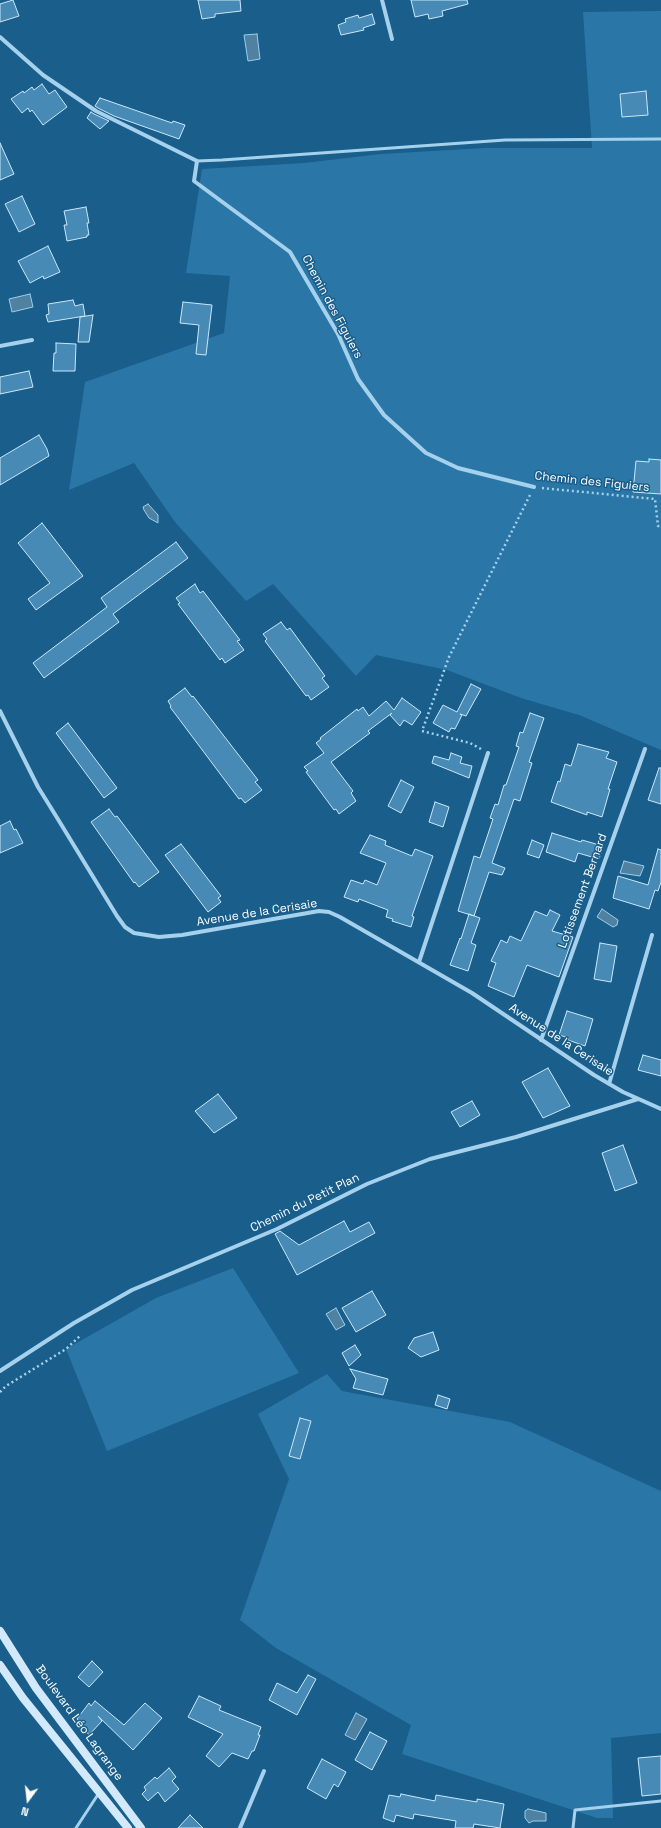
<!DOCTYPE html>
<html>
<head>
<meta charset="utf-8">
<style>
	body { margin:0 }
	#map { position:relative; width:661px; height:1828px; overflow:hidden; background:#1a5e8b; font-family:"Space Grotesk",sans-serif }
	canvas { display:block }
	.north { position:absolute; left:8px; top:1780px; width:40px; height:40px; -webkit-text-stroke:3px #1a5e8b; paint-order:stroke; rotate:195deg; font-size:11px; font-weight:700; line-height:16px; text-align:center; color:#fff }
	.north::after { content:''; display:block; margin:auto; width:14px; height:18px; background:#fff; clip-path:polygon(50% 0,100% 100%,50% 72%,0 100%) }
</style>
</head>
<body>
<div id="map">
<canvas width="661" height="1828"></canvas>
<div class="north">N</div>
</div>
<script>
const context = document.querySelector('canvas').getContext('2d');
context.lineJoin = 'round';
function fillPath(path, color) {
  context.fillStyle = color;
  context.fill(path, 'evenodd');
}
function poly(rows) {
  const path = new Path2D();
  for (const r of rows) {
    path.moveTo(r[0], r[1]);
    for (let i = 2; i < r.length; i += 2) path.lineTo(r[i], r[i + 1]);
  }
  return path;
}
function stroke(path, color, width, dash) {
  context.strokeStyle = color;
  context.lineWidth = width;
  context.lineCap = dash ? 'butt' : 'round';
  context.setLineDash(dash || []);
  context.stroke(path);
}
function label(font, color, halo, rows, align = 'center') {
  context.font = font + ' "Space Grotesk",sans-serif';
  context.lineWidth = 3;
  context.setLineDash([]);
  context.textBaseline = 'middle';
  context.strokeStyle = halo;
  context.fillStyle = color;
  for (const [text, x, y, turn = 0] of rows) {
    context.save();
    context.translate(x, y);
    context.rotate((+turn || 0) * Math.PI / 180);
    context.textAlign = isNaN(turn) ? turn : align;
    if (halo) context.strokeText(text, 0, 0);
    context.fillText(text, 0, 0);
    context.restore();
  }
}
const green = poly([
	[661,11,661,750,579,715,521,698,447,670,376,655,356,676,273,584,246,601,175,522,134,463,69,490,85,382,224,333,230,276,186,273,202,169,304,163,381,154,485,148,592,148,583,12],
	[233,1268,299,1373,107,1451,66,1349,156,1298],
	[327,1374,342,1391,510,1422,661,1491,661,1733,611,1738,613,1818,597,1818,402,1754,411,1725,276,1648,240,1620,289,1479,258,1414]
]);
const water = poly([
	[257,34,260,59,248,61,244,35,257,34],
	[30,294,33,307,12,312,9,299,30,294],
	[148,504,158,515,158,523,149,518,144,510,143,507,148,504],
	[624,861,644,866,640,876,620,873,624,861],
	[602,909,618,920,617,925,613,927,597,917,602,909],
	[336,1308,345,1325,336,1330,326,1314,336,1308],
	[356,1713,367,1719,355,1740,345,1735,356,1713],
	[528,1809,546,1813,546,1821,533,1821,529,1823,525,1818,525,1811,528,1809]
]);
const building = poly([
	[13,0,19,16,0,22,0,4,13,0],
	[198,0,240,0,241,11,215,14,215,17,202,19,198,0],
	[411,0,467,0,468,4,442,11,443,16,429,19,428,14,415,17,411,0],
	[372,14,375,24,363,28,364,30,341,35,338,25,346,22,345,19,358,15,359,18,372,14],
	[42,84,49,94,55,90,67,107,43,125,32,110,30,112,28,108,22,113,11,99,23,91,24,93,32,87,34,90,42,84],
	[646,91,648,115,622,117,620,94,646,91],
	[100,98,172,123,173,121,185,125,179,139,114,116,98,108,95,106,100,98],
	[91,112,94,114,109,121,100,129,87,118,91,112],
	[0,143,14,174,0,180,0,143],
	[22,196,35,224,19,232,5,204,22,196],
	[86,207,89,223,87,223,89,235,87,235,87,237,67,241,64,225,67,225,64,211,86,207],
	[48,246,60,272,44,279,43,276,30,283,18,261,48,246],
	[73,300,75,306,83,304,85,316,48,322,46,315,49,314,48,304,73,300],
	[183,302,212,305,206,355,196,354,199,325,180,323,183,302],
	[93,315,89,342,78,342,80,317,93,315],
	[56,343,76,344,75,371,53,371,54,353,56,353,56,343],
	[29,371,33,387,0,394,0,377,29,371],
	[39,435,47,449,49,456,0,485,0,458,39,435],
	[649,459,661,460,661,494,633,492,636,461,649,462,649,459],
	[42,523,83,576,36,610,28,599,50,583,18,543,42,523],
	[176,542,188,558,113,614,119,622,44,678,33,663,107,607,101,598,176,542],
	[195,584,200,593,203,591,240,640,237,641,244,650,225,663,222,658,220,660,178,604,180,603,176,598,195,584],
	[281,622,287,630,290,628,325,676,322,678,329,687,311,700,308,695,306,696,265,641,267,639,263,634,281,622],
	[471,684,481,689,466,716,460,714,462,715,455,729,451,728,449,732,433,723,443,705,457,712,471,684],
	[185,688,192,697,193,696,258,780,255,782,262,790,245,803,241,798,239,799,170,707,171,706,168,701,185,688],
	[402,698,421,712,412,725,404,720,400,726,390,715,392,713,368,731,370,733,331,762,353,791,351,793,356,801,339,814,336,809,334,810,306,772,308,771,304,767,324,753,316,743,321,739,320,738,357,709,358,711,363,707,369,716,386,701,394,710,402,698],
	[530,713,544,718,529,762,532,763,520,801,514,799,492,863,505,868,502,875,489,872,474,916,458,911,474,856,480,858,493,819,490,818,495,804,498,805,504,785,506,785,519,747,516,746,520,732,523,733,530,713],
	[68,723,117,788,104,798,56,733,68,723],
	[578,744,609,752,606,758,617,762,608,789,610,789,602,817,587,812,587,815,551,802,558,781,560,782,565,764,571,766,578,744],
	[451,753,462,757,460,763,472,766,469,778,432,763,434,756,449,760,451,753],
	[659,768,661,768,661,804,648,800,659,768],
	[401,780,414,787,401,813,388,806,401,780],
	[435,802,449,807,443,827,429,822,435,802],
	[109,809,115,817,117,816,159,872,139,887,135,882,134,883,91,822,109,809],
	[10,821,14,830,16,829,23,843,0,853,0,826,10,821],
	[552,833,581,842,582,840,603,846,599,859,578,853,575,862,546,852,552,833],
	[370,835,386,841,385,845,412,856,415,849,433,856,412,916,414,917,411,927,392,921,393,919,386,917,388,910,359,899,358,902,344,897,351,880,363,884,365,880,377,885,386,863,360,853,370,835],
	[532,840,544,845,539,858,527,854,532,840],
	[181,844,221,896,218,898,221,902,208,912,165,855,181,844],
	[658,849,661,850,661,882,658,891,655,890,649,909,613,898,618,876,648,885,658,849],
	[550,910,560,915,552,931,573,937,559,977,527,965,514,997,488,986,496,963,491,961,501,940,507,943,510,936,521,941,535,911,547,916,550,910],
	[469,914,480,918,471,943,476,945,468,971,450,965,460,938,461,939,469,914],
	[600,943,617,946,611,982,594,979,600,943],
	[567,1011,593,1019,585,1046,568,1040,569,1038,559,1035,567,1011],
	[643,1055,661,1060,661,1076,638,1070,643,1055],
	[548,1068,570,1106,543,1118,522,1082,548,1068],
	[218,1094,237,1118,214,1133,195,1111,218,1094],
	[472,1101,480,1115,460,1127,451,1112,472,1101],
	[623,1145,637,1183,615,1191,602,1153,623,1145],
	[344,1221,350,1232,369,1222,375,1233,297,1275,275,1234,280,1231,299,1245,344,1221],
	[372,1291,386,1315,356,1332,342,1308,372,1291],
	[433,1332,439,1350,421,1357,408,1348,414,1338,433,1332],
	[355,1345,361,1355,349,1366,342,1353,355,1345],
	[350,1369,388,1379,383,1395,353,1388,356,1379,350,1369],
	[438,1395,450,1399,447,1409,435,1405,438,1395],
	[300,1418,311,1421,300,1459,289,1456,300,1418],
	[92,1661,103,1672,89,1687,78,1677,92,1661],
	[308,1675,316,1679,297,1715,269,1700,277,1683,297,1693,308,1675],
	[199,1696,221,1706,219,1710,261,1727,258,1735,260,1735,254,1751,252,1751,248,1759,232,1753,219,1767,206,1756,223,1734,188,1717,199,1696],
	[95,1701,124,1725,145,1703,162,1718,133,1750,98,1716,102,1721,89,1735,77,1719,89,1703,91,1706,95,1701],
	[370,1732,387,1741,372,1770,355,1760,370,1732],
	[661,1756,661,1794,642,1796,638,1758,661,1756],
	[322,1759,346,1772,338,1787,334,1784,326,1799,307,1788,322,1759],
	[169,1768,176,1777,172,1781,179,1789,165,1802,158,1792,148,1801,142,1794,146,1790,144,1787,155,1777,157,1779,169,1768],
	[401,1794,435,1801,436,1795,477,1802,477,1799,504,1804,500,1828,474,1824,473,1828,455,1828,456,1821,414,1814,413,1819,396,1815,394,1822,383,1818,389,1795,400,1797,401,1794],
	[190,1815,203,1828,178,1828,190,1815]
]);
const path = poly([
	[542,488,655,499,658,526,661,526],
	[481,749,470,743,422,731,449,657,530,495],
	[0,1392,6,1386,66,1349,81,1335]
]);
const service = poly([
	[197,161,222,160,505,140,661,139],
	[76,1828,99,1793],
	[573,1828,575,1810,661,1801]
]);
const minor = poly([
	[382,0,392,39],
	[0,37,43,75,96,111,197,161,194,181,290,252,338,334,358,379,384,415,426,453,458,468,534,487],
	[0,346,32,340],
	[0,711,38,787,56,816,117,916,125,927,134,933,159,937,182,935,319,911,329,912,340,917,472,993,594,1075,623,1092,661,1109],
	[419,962,488,753],
	[541,1040,645,749],
	[609,1084,652,935],
	[0,1371,74,1323,132,1290,277,1229,367,1184,430,1159,516,1137,638,1099],
	[240,1828,264,1771]
]);
const secondary = poly([
	[0,1631,36,1688,141,1828],
	[0,1665,23,1698,128,1828]
]);
const streetNames = [
	["Chemin des Figuiers",332,307,62],
	["Chemin des Figuiers",592,482,6],
	["Lotissement Bernard",583,891,-70],
	["Avenue de la Cerisaie",257,913,-9],
	["Avenue de la Cerisaie",561,1040,33],
	["Chemin du Petit Plan",305,1203,-26],
	["Boulevard Léo Lagrange",79,1723,54]
];
fillPath(green, '#2a77a7');
fillPath(water, '#5081a0');
stroke(water, '#97cff0', 1);
fillPath(building, '#478ab5');
stroke(building, '#cae7fa', 1);
stroke(path, '#a5d1ed', 2.5, [2, 3]);
stroke(service, '#a5d1ed', 3);
stroke(minor, '#a5d1ed', 4);
stroke(secondary, '#d1e9fa', 8);
label('12px', '#fff', '#1a5e8b', streetNames);
</script>
</body>
</html>
